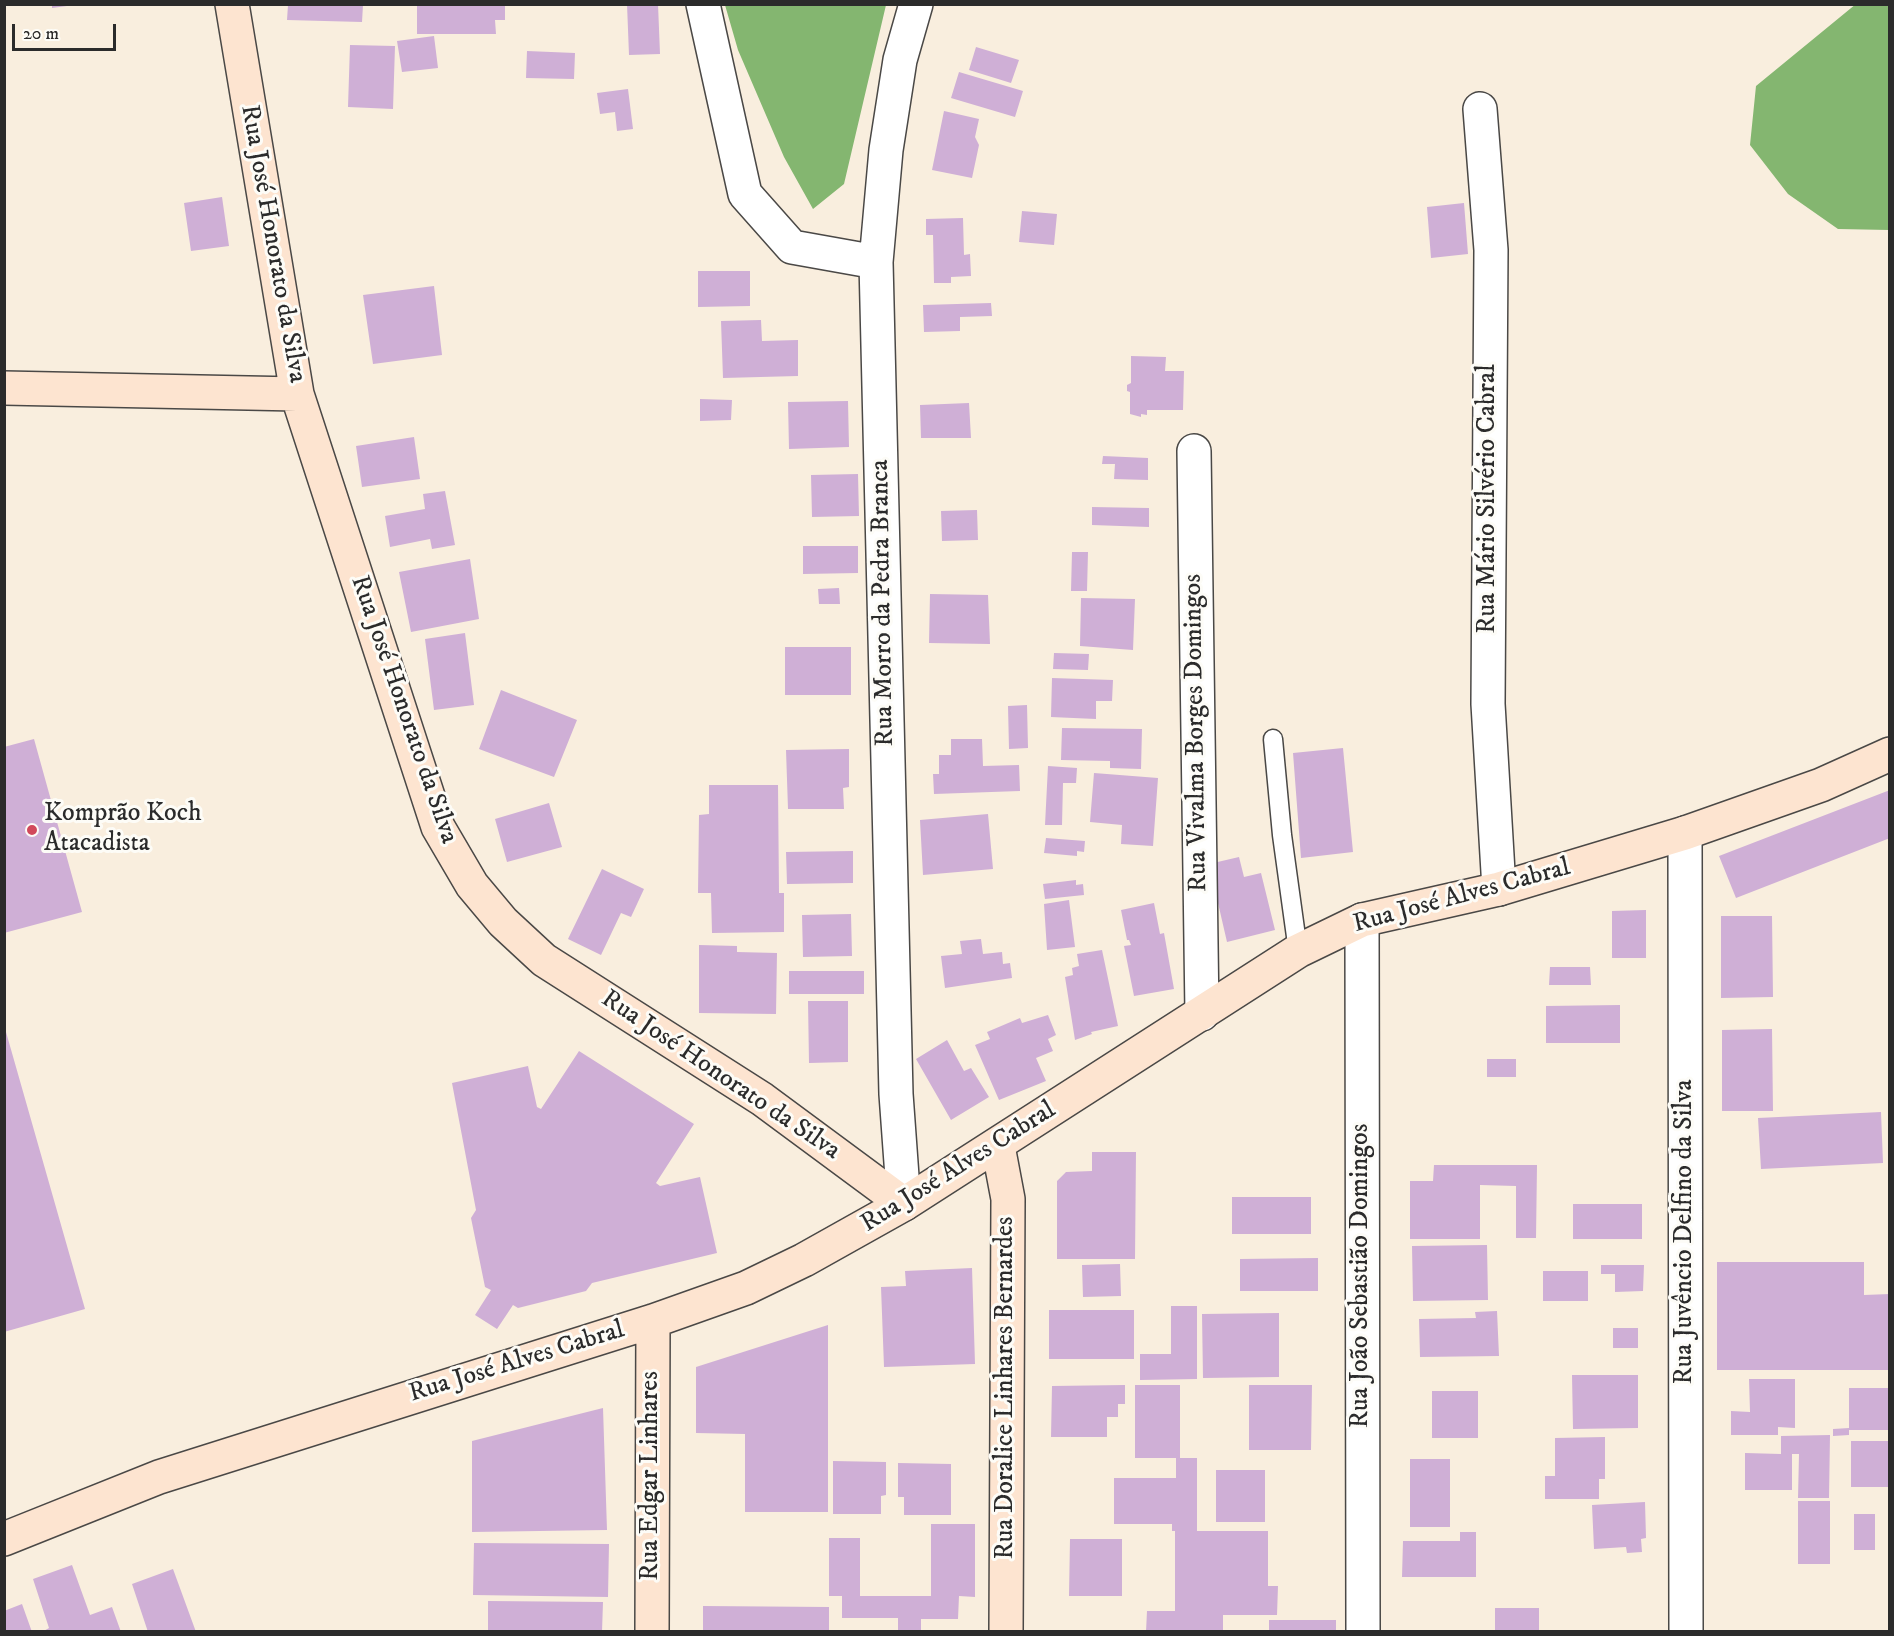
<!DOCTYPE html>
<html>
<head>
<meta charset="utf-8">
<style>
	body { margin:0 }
	#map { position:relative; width:1894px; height:1636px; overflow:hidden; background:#f9eede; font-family:"IM FELL DW Pica",serif }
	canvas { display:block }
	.frame { position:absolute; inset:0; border:6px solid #2b2b2b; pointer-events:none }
	.scale { position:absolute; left:12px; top:24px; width:104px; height:27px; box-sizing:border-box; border:3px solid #2b2b2b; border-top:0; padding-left:8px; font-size:18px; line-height:21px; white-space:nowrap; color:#2b2b2b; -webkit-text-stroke:4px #fdfcf7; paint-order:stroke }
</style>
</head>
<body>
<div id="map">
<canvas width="1894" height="1636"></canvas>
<div class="frame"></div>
<div class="scale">20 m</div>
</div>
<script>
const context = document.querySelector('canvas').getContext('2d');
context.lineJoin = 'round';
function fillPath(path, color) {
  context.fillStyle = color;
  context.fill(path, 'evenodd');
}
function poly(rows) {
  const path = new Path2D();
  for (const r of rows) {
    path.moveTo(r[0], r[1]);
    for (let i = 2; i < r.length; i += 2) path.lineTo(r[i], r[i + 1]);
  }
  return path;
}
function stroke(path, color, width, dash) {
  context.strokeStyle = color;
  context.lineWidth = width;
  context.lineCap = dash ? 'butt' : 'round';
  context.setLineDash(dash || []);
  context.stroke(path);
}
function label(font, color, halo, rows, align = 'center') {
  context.font = font + ' "IM FELL DW Pica",serif';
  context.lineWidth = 6;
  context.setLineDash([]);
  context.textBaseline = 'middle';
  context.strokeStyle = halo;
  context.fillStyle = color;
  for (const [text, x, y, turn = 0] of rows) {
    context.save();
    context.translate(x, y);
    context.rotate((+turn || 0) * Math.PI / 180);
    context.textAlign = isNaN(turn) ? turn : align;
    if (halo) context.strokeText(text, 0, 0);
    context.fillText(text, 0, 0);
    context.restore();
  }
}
const forest = poly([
	[1856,4,1889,5,1889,230,1838,229,1788,194,1750,145,1756,86],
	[725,5,886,5,844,184,813,209,784,157,738,50]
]);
const building = poly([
	[52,4,67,4,67,6,52,8],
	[417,4,505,4,505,20,495,20,496,34,417,34],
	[627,4,658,4,660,54,629,55],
	[288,5,363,5,362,22,287,20],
	[434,36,438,68,402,72,397,41],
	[350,45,395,46,393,109,348,107],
	[976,47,1019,60,1011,83,969,70],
	[527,51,575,53,574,79,526,78],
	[959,72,1023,91,1015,117,951,98],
	[628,89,633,129,617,131,615,112,600,114,597,93],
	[944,111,979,119,975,137,979,145,972,178,932,170],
	[222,197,229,246,191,251,184,203],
	[1464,203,1468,254,1431,258,1427,207],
	[1022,211,1057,214,1054,245,1019,242],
	[963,218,964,255,970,254,971,276,951,277,951,283,934,283,933,235,926,235,926,219],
	[698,271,750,271,750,306,698,307],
	[434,286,442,355,373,364,363,295],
	[991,303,992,316,960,317,960,331,924,332,923,305],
	[761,320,762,341,798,340,798,376,723,378,721,321],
	[1131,356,1166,357,1165,371,1184,371,1183,410,1147,410,1147,415,1141,414,1141,417,1130,414,1130,392,1127,391,1127,385,1131,383],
	[700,399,732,400,731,420,700,421],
	[848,401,849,447,789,449,788,402],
	[969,403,971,438,921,438,920,405],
	[414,437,420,479,362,487,356,446],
	[1103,456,1148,458,1148,480,1114,479,1115,464,1102,464],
	[858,474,859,516,812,517,811,475],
	[445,491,455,545,432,549,430,539,390,547,385,516,425,509,423,494],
	[1092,507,1149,508,1149,527,1092,525],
	[977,510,978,540,942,541,941,511],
	[803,546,858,546,858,573,803,574],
	[1072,552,1088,552,1087,591,1071,591],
	[470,559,479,619,411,632,399,572],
	[839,588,840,604,819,604,818,589],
	[930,594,988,595,990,644,929,643],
	[1081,598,1135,599,1133,650,1080,646],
	[465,633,474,705,434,710,425,639],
	[785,647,851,647,851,695,785,695],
	[1054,653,1089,654,1088,670,1053,669],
	[1052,678,1113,680,1112,701,1096,701,1096,719,1051,717],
	[501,690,577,720,554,777,479,749],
	[1027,705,1028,748,1009,749,1008,706],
	[1062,728,1142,729,1141,769,1110,768,1110,761,1061,760],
	[34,739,82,912,4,933,4,747],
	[951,739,982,739,983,766,1019,765,1020,791,934,794,933,774,939,774,939,755,951,755],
	[1343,748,1353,852,1301,858,1293,753],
	[849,749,849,787,843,788,844,809,788,809,786,750],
	[1048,766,1077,768,1076,783,1063,783,1062,825,1045,825],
	[1094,773,1158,778,1153,846,1121,844,1122,825,1090,822],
	[709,785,778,785,779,893,784,893,784,932,712,933,711,893,698,893,699,815,709,814],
	[1890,790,1890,838,1736,898,1719,856],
	[549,803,562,847,507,862,495,819],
	[988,814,993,869,923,875,920,820],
	[1046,838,1085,841,1084,852,1077,851,1077,856,1044,853],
	[853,851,853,883,787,884,786,852],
	[1239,857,1244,877,1261,873,1275,930,1227,942,1209,864],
	[602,869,644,889,631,917,621,913,601,955,568,939],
	[1076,880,1076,885,1083,884,1084,895,1045,899,1043,884],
	[1069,900,1075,947,1047,950,1044,904],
	[1154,903,1160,934,1164,933,1174,989,1134,996,1124,946,1131,945,1129,940,1127,940,1121,910],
	[1646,910,1646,958,1612,958,1612,911],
	[851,914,852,956,803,957,802,915],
	[1721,916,1772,916,1773,997,1721,998],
	[981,939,983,954,1002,952,1003,964,1010,963,1012,978,945,988,941,956,962,954,960,941],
	[699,945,737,946,737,952,777,953,776,1014,699,1013],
	[1102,950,1118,1026,1091,1032,1092,1034,1075,1040,1065,977,1073,975,1072,968,1079,966,1077,954],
	[1550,967,1590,967,1591,985,1549,985],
	[789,971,864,971,864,994,789,994],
	[808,1001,848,1001,848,1062,809,1063],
	[1620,1005,1620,1043,1546,1043,1546,1006],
	[1048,1015,1056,1035,1048,1039,1053,1051,1036,1058,1046,1081,999,1100,975,1045,990,1039,987,1032,1020,1018,1022,1023],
	[4,1025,85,1309,4,1332],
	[1772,1029,1773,1111,1722,1111,1722,1030],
	[947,1040,964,1071,971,1068,989,1097,951,1120,916,1059],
	[579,1051,694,1124,656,1183,660,1186,700,1177,717,1253,592,1283,586,1291,518,1308,513,1305,497,1329,475,1315,491,1290,485,1287,471,1218,476,1210,452,1083,528,1066,537,1107,541,1109],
	[1487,1059,1516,1059,1516,1077,1487,1077],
	[1881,1112,1883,1163,1761,1169,1758,1118],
	[1092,1152,1136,1152,1135,1259,1057,1259,1057,1181,1066,1172,1092,1171],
	[1434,1165,1537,1165,1536,1238,1516,1238,1516,1186,1480,1185,1480,1239,1410,1239,1410,1181,1433,1181],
	[1232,1197,1311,1197,1311,1234,1232,1234],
	[1573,1204,1642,1204,1642,1239,1573,1239],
	[1487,1245,1488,1300,1413,1301,1412,1246],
	[1318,1258,1318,1291,1240,1291,1240,1259],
	[1717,1262,1864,1262,1864,1295,1890,1294,1890,1370,1717,1370],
	[1120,1264,1121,1296,1083,1297,1082,1265],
	[1601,1265,1644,1265,1643,1291,1615,1292,1615,1274,1601,1274],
	[972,1268,975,1364,884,1367,881,1287,906,1286,905,1271],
	[1543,1271,1588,1271,1588,1301,1543,1301],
	[1171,1306,1197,1306,1197,1379,1140,1380,1140,1354,1171,1354],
	[1049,1310,1134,1310,1134,1359,1049,1359],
	[1497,1311,1499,1356,1420,1357,1419,1319,1476,1318,1475,1312],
	[1279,1313,1279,1377,1203,1378,1202,1314],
	[828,1325,828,1512,745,1512,745,1434,696,1433,696,1367],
	[1613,1328,1638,1328,1638,1348,1613,1348],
	[1572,1375,1638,1375,1638,1428,1573,1429],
	[1749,1379,1795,1379,1795,1428,1778,1427,1778,1435,1731,1435,1731,1411,1750,1412],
	[1125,1385,1125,1404,1118,1404,1118,1417,1107,1417,1107,1437,1051,1437,1052,1386],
	[1135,1385,1180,1385,1180,1458,1197,1458,1197,1531,1268,1531,1268,1586,1278,1586,1277,1615,1223,1615,1223,1632,1146,1632,1147,1611,1175,1611,1175,1531,1172,1531,1172,1524,1114,1524,1114,1478,1176,1478,1176,1458,1135,1458],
	[1249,1385,1312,1385,1311,1450,1249,1450],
	[1849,1388,1890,1388,1890,1430,1849,1430],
	[1432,1391,1478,1391,1478,1438,1432,1438],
	[603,1408,607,1530,472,1532,472,1441],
	[1849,1428,1849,1435,1833,1436,1833,1429],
	[1830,1435,1829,1498,1798,1498,1799,1454,1792,1454,1792,1490,1745,1490,1745,1453,1781,1454,1781,1436],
	[1605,1437,1605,1479,1599,1479,1599,1499,1545,1499,1545,1476,1555,1476,1555,1438],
	[1851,1441,1890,1441,1890,1487,1851,1487],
	[1410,1459,1450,1459,1450,1527,1410,1527],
	[833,1461,886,1462,886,1495,881,1496,881,1514,833,1514],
	[898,1463,951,1464,951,1515,904,1515,904,1497,898,1497],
	[1216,1470,1265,1470,1265,1522,1216,1522],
	[1798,1501,1830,1501,1830,1564,1798,1564],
	[1645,1502,1646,1538,1641,1539,1642,1552,1627,1553,1626,1547,1594,1549,1592,1505],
	[1854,1514,1875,1514,1875,1550,1854,1550],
	[931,1524,975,1524,975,1597,959,1596,958,1619,921,1619,921,1632,898,1632,898,1618,842,1618,842,1596,829,1596,829,1538,860,1538,860,1596,931,1596],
	[1460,1532,1476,1532,1476,1577,1402,1577,1403,1541,1460,1541],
	[1070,1539,1122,1539,1122,1596,1069,1596],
	[474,1543,609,1544,608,1597,473,1595],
	[72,1565,90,1615,112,1607,121,1632,42,1632,49,1628,33,1579],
	[173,1569,196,1632,148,1632,132,1584],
	[488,1601,603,1602,602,1632,488,1632],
	[22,1604,32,1632,4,1632,4,1611],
	[703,1606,829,1607,829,1632,703,1632],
	[1495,1608,1539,1608,1539,1632,1495,1632],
	[1269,1620,1336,1620,1336,1632,1269,1632]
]);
const lane = poly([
	[1273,739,1282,835,1298,951]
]);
const street = poly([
	[703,4,745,194,792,247,876,262],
	[1480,109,1491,250,1488,704,1499,889],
	[1194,451,1202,1014],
	[1685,833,1686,1632],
	[1362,920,1363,1632],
	[904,1204,896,1094,876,262,886,150,900,60,916,4]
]);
const secondary = poly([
	[232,4,297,394,438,827,472,885,503,922,544,960,762,1099,904,1204],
	[4,388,297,394],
	[998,1146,1008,1199,1006,1632],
	[4,1539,159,1477,653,1321,746,1288,804,1260,904,1204,1298,951,1362,920,1499,889,1685,833,1821,785,1890,754],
	[652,1632,653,1321]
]);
const markers = [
	[32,830,6,"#d1495b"]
];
const streetNames = [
	["Rua José Honorato da Silva",272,244,80],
	["Rua Mário Silvério Cabral",1489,499,-90],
	["Rua Morro da Pedra Branca",884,603,-91],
	["Rua José Honorato da Silva",403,710,71],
	["Rua Vivalma Borges Domingos",1197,733,-91],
	["Rua José Alves Cabral",1462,897,-15],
	["Rua José Honorato da Silva",720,1076,34],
	["Rua José Alves Cabral",959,1168,-32],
	["Rua Juvêncio Delfino da Silva",1686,1232,-90],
	["Rua João Sebastião Domingos",1362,1276,-90],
	["Rua José Alves Cabral",517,1363,-17],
	["Rua Doralice Linhares Bernardes",1007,1388,-90],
	["Rua Edgar Linhares",652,1476,-90]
];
const poiNames = [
	["Komprão Koch",44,815],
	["Atacadista",44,845]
];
fillPath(forest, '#84b670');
fillPath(building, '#cfafd6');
stroke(lane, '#4a4846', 21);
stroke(street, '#4a4846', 36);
stroke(secondary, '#4a4846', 36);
stroke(lane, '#fff', 18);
stroke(street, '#fff', 33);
stroke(secondary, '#fde4d0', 33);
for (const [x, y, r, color] of markers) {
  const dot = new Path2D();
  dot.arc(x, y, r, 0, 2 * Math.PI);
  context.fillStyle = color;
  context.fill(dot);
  stroke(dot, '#fdfcf7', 2);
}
label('26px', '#2b2b2b', '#fdfcf7', streetNames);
label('26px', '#2b2b2b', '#fdfcf7', poiNames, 'left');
</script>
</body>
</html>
